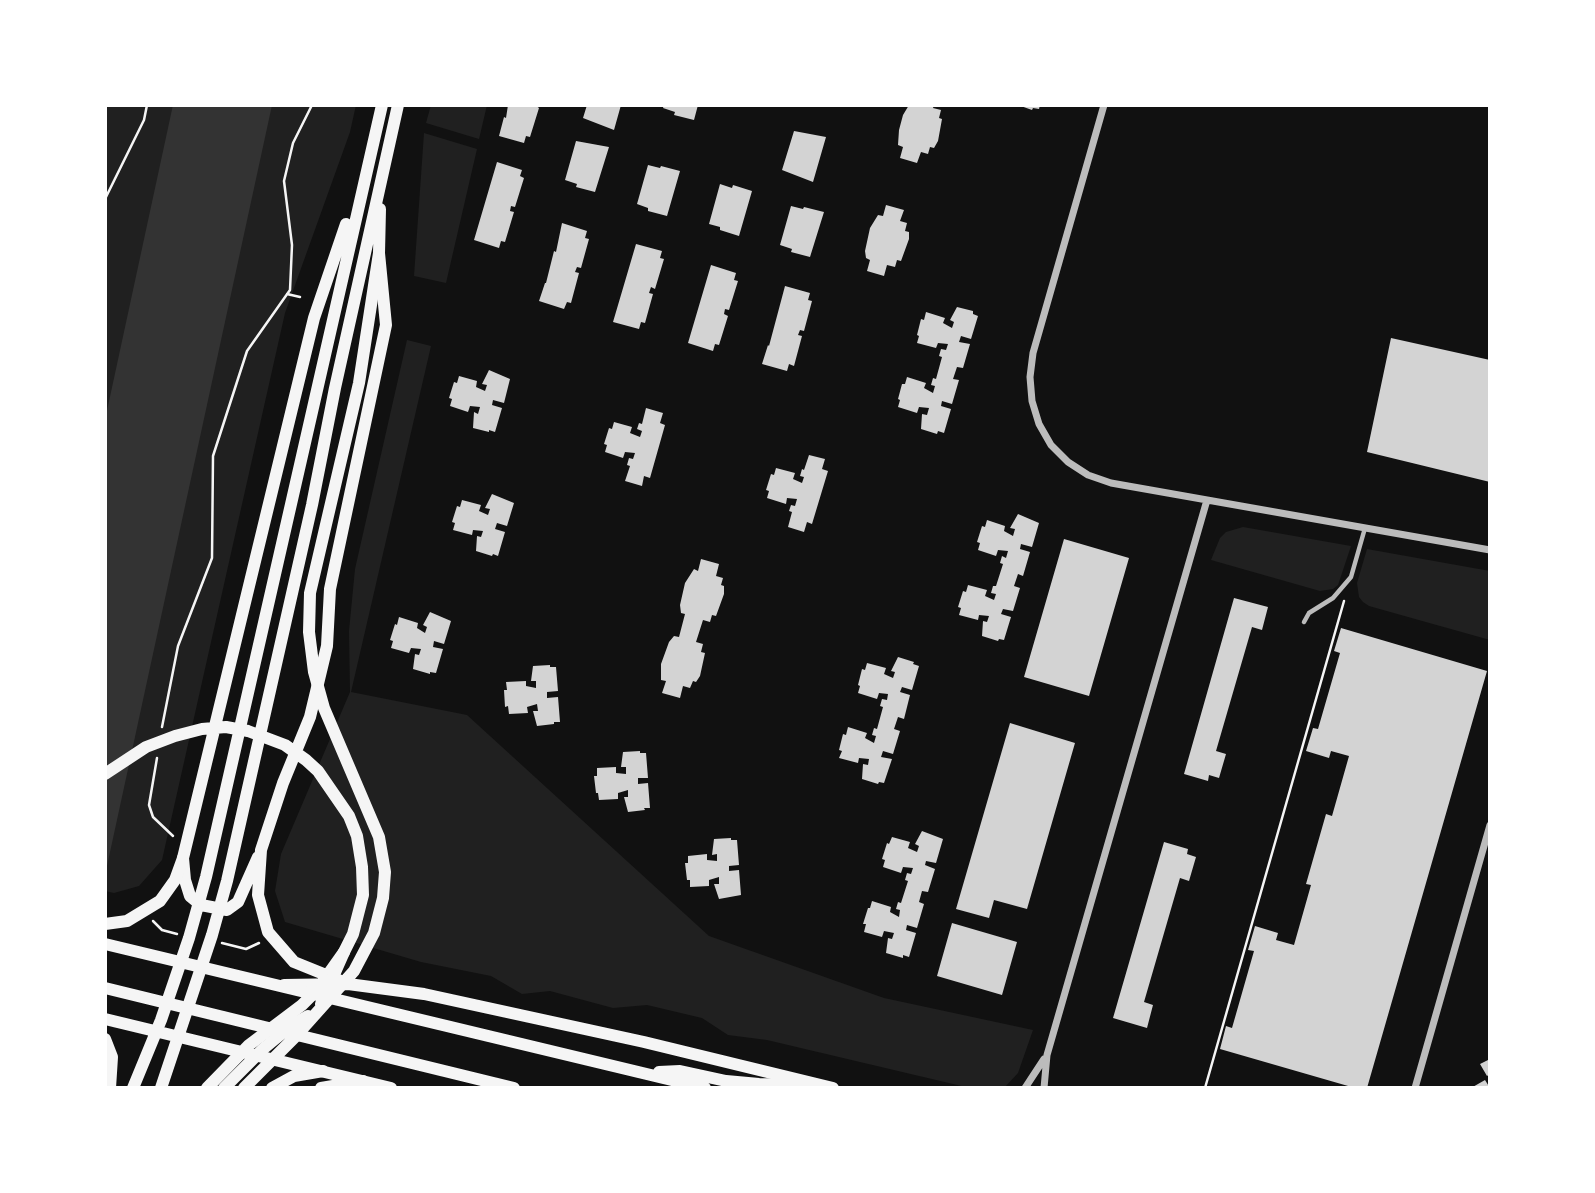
<!DOCTYPE html>
<html>
<head>
<meta charset="utf-8">
<style>
	body { margin:0 }
	#map { position:relative; width:1595px; height:1193px; overflow:hidden; background:#111; font-family:"Space Grotesk",sans-serif }
	canvas { display:block }
	.frame { position:absolute; inset:0; border:107px solid #fff; pointer-events:none }
</style>
</head>
<body>
<div id="map">
<canvas width="1595" height="1193"></canvas>
<div class="frame"></div>
</div>
<script>
const context = document.querySelector('canvas').getContext('2d');
context.lineJoin = 'round';
function fillPath(path, color) {
  context.fillStyle = color;
  context.fill(path, 'evenodd');
}
function poly(rows) {
  const path = new Path2D();
  for (const r of rows) {
    path.moveTo(r[0], r[1]);
    for (let i = 2; i < r.length; i += 2) path.lineTo(r[i], r[i + 1]);
  }
  return path;
}
function stroke(path, color, width, dash) {
  context.strokeStyle = color;
  context.lineWidth = width;
  context.lineCap = dash ? 'butt' : 'round';
  context.setLineDash(dash || []);
  context.stroke(path);
}
const green = poly([
	[105,105,356,105,350,132,285,313,162,860,139,886,114,893,105,891],
	[431,105,487,105,479,139,426,123],
	[424,133,477,149,446,283,414,276],
	[407,340,431,346,351,692,467,715,709,936,884,998,1033,1030,1018,1073,1005,1087,970,1088,767,1040,728,1035,702,1018,647,1005,613,1008,550,991,522,994,491,976,421,962,285,922,275,891,281,854,350,692,349,631,355,569],
	[1243,527,1351,546,1338,585,1333,589,1320,591,1211,560,1220,538,1226,532],
	[1367,549,1490,571,1490,640,1369,606,1363,602,1359,597,1357,583]
]);
const water = poly([
	[173,105,272,105,105,875,105,420]
]);
const building = poly([
	[508,105,535,105,539,108,530,137,526,136,524,143,499,136,504,117,506,118],
	[587,105,621,105,614,130,583,118],
	[664,105,698,105,694,120,674,115,675,112,663,108],
	[909,105,934,105,933,108,941,110,939,118,942,119,938,141,934,148,930,147,928,154,921,152,917,163,900,158,903,147,898,145,899,130,903,115],
	[1018,105,1040,105,1039,109,1033,108,1032,110],
	[794,131,826,137,813,182,782,170],
	[576,141,609,147,595,192,576,187,577,184,565,180],
	[497,162,522,170,520,176,524,178,515,207,511,206,510,211,514,212,505,242,501,241,499,248,474,240],
	[648,165,660,168,661,166,680,171,667,216,648,211,648,208,637,204],
	[720,184,732,188,733,185,752,191,739,236,720,230,720,227,709,224],
	[886,205,904,210,900,221,907,223,905,231,909,232,909,239,901,261,897,260,895,267,887,265,884,276,867,271,870,260,866,258,865,251,870,228,878,215,883,216],
	[791,206,803,209,804,207,824,212,810,257,791,252,792,249,780,245],
	[562,223,587,231,585,238,589,239,581,268,577,267,575,272,579,273,571,303,567,302,564,309,539,301,545,283,546,283,554,251,556,252],
	[636,244,662,251,660,258,664,259,655,289,651,287,649,293,653,294,645,323,641,322,639,329,613,322],
	[711,265,736,273,734,280,738,281,729,310,725,309,724,314,728,316,719,345,715,344,713,351,688,343],
	[785,286,810,293,808,300,812,301,804,331,800,330,798,335,802,336,794,366,789,364,787,371,762,364,768,345,769,346],
	[957,307,973,311,973,314,978,316,971,339,961,336,959,342,970,344,963,368,957,367,953,379,959,380,952,404,942,401,941,406,951,409,944,433,938,431,937,434,921,429,922,414,927,415,929,408,919,407,917,413,898,407,900,400,898,399,902,384,905,384,907,377,926,383,924,388,933,393,935,386,931,385,933,378,936,379,942,357,939,356,941,349,946,350,948,344,938,343,936,348,917,343,919,336,917,335,921,319,924,320,926,312,945,318,943,323,952,328,954,322,950,320],
	[1391,338,1490,360,1490,482,1367,452],
	[489,370,510,379,504,403,493,400,492,405,502,408,495,432,489,430,489,432,473,428,474,412,478,414,480,407,470,406,468,412,450,406,452,399,449,398,454,382,457,383,459,376,477,381,476,387,485,391,487,385,482,384],
	[646,408,663,413,660,423,665,425,650,478,644,476,642,486,625,481,630,466,627,465,629,458,633,459,635,453,625,452,623,458,605,452,607,445,604,444,609,428,612,429,614,422,632,427,630,433,640,437,642,431,637,429,639,423,642,424],
	[809,455,825,459,822,469,828,471,812,524,807,522,804,532,788,527,792,512,789,511,791,505,795,506,797,499,787,498,786,504,767,498,769,491,766,490,771,474,774,475,776,468,795,473,793,479,802,483,804,477,800,476,802,469,804,470],
	[492,494,514,503,507,526,497,523,495,529,505,532,498,556,493,554,492,556,476,551,477,536,481,537,483,531,473,530,472,535,453,530,455,523,452,522,457,506,460,507,462,500,481,505,479,511,488,515,490,509,485,508],
	[1018,514,1039,523,1032,547,1021,544,1020,549,1030,552,1023,576,1018,574,1014,586,1020,588,1013,611,1003,609,1001,614,1011,617,1004,640,999,639,998,641,982,636,983,621,987,622,989,616,979,615,978,620,959,615,961,608,958,607,963,591,966,592,968,585,987,590,985,596,994,600,996,594,991,593,993,586,996,586,1003,564,1000,563,1002,556,1006,558,1008,551,998,550,996,556,978,550,980,543,977,542,982,526,985,527,987,520,1005,526,1004,531,1013,536,1015,529,1010,528],
	[1064,539,1129,558,1089,696,1024,677],
	[701,559,719,564,716,576,723,578,721,585,724,586,724,594,716,616,712,615,710,622,703,620,696,642,703,644,701,652,705,653,700,676,696,682,693,681,690,688,683,686,680,698,662,693,666,681,661,680,661,664,669,642,674,636,679,637,685,614,681,613,680,605,685,583,694,569,698,571],
	[1234,598,1268,607,1262,630,1252,627,1216,751,1226,754,1219,778,1209,775,1208,781,1184,774],
	[430,612,451,621,444,644,434,641,433,647,443,649,436,673,430,672,430,674,413,669,415,654,419,655,421,649,411,648,409,653,391,648,393,641,390,640,395,624,397,625,399,617,418,623,417,628,425,633,427,627,423,625],
	[1341,628,1487,671,1367,1088,1355,1088,1220,1049,1226,1026,1232,1028,1254,951,1248,950,1255,926,1278,933,1276,940,1294,945,1311,885,1306,884,1326,814,1332,816,1349,756,1331,751,1329,758,1306,751,1313,728,1318,729,1340,653,1334,651],
	[898,657,914,662,913,664,919,666,912,690,902,687,900,692,910,695,904,719,898,717,894,729,900,731,893,754,883,751,881,757,892,759,884,783,879,782,878,784,862,779,863,764,868,765,869,759,859,758,858,763,839,758,842,751,839,750,843,734,846,735,848,727,867,733,865,738,874,743,876,736,872,735,874,728,877,729,883,707,880,706,882,699,887,700,888,694,879,693,877,699,858,693,860,686,858,685,862,669,865,670,867,663,886,668,884,674,893,678,895,672,891,671],
	[550,665,550,667,556,667,558,691,547,692,547,698,558,697,560,722,554,722,554,724,537,726,533,711,538,711,537,704,527,707,528,713,509,714,508,706,505,707,504,690,507,690,506,682,526,681,526,686,536,688,536,681,531,681,533,666],
	[1010,723,1075,743,1027,909,994,900,989,918,956,909],
	[640,751,640,753,646,753,648,778,638,778,638,784,648,783,650,808,644,808,645,810,628,812,624,797,628,797,628,790,618,793,618,799,599,800,598,793,596,793,594,776,597,776,597,768,616,767,616,773,626,774,626,767,621,767,623,752],
	[922,831,943,839,936,863,926,861,925,865,935,869,928,892,922,891,919,902,924,904,917,928,907,925,906,930,916,933,909,957,903,955,903,958,886,953,888,938,892,939,894,933,884,931,882,937,864,932,866,924,863,924,868,908,870,908,872,901,891,907,890,912,899,917,900,910,896,909,898,902,901,903,908,881,905,880,907,873,911,874,913,868,903,867,901,873,883,867,885,860,882,859,887,843,889,844,892,837,910,842,908,848,917,852,919,846,915,844],
	[731,838,731,840,737,840,739,865,729,866,729,871,739,870,741,895,719,899,714,884,719,884,719,877,709,880,709,886,690,887,690,880,687,880,685,863,688,863,688,856,707,854,707,860,717,861,717,854,712,855,714,839],
	[1164,842,1188,849,1187,854,1196,857,1189,881,1180,878,1144,1002,1153,1005,1147,1028,1113,1018],
	[952,923,1017,942,1002,995,937,976],
	[1490,1059,1490,1074,1487,1076,1480,1064],
	[1485,1080,1490,1088,1471,1088]
]);
const path = poly([
	[105,199,144,120,147,105],
	[287,294,300,297],
	[162,727,178,646,212,558,213,456,247,351,290,290,292,245,284,181,293,143,312,105],
	[157,758,149,805,153,817,173,836],
	[153,921,162,930,177,934],
	[222,943,246,949,259,943],
	[1205,1088,1344,601]
]);
const service = poly([
	[1304,622,1309,613,1333,598,1351,577,1365,528]
]);
const minor = poly([
	[1104,105,1033,353,1030,377,1032,401,1039,424,1051,445,1068,462,1088,475,1111,483,1490,550],
	[1025,1088,1044,1059],
	[1044,1088,1047,1055,1207,500],
	[1415,1088,1490,825]
]);
const secondary = poly([
	[105,774,146,747,175,736,202,729,226,727,248,731,285,745,306,760,318,771,349,816,357,836,362,867,363,895,353,934,344,952,317,990,302,1005,249,1045,207,1088],
	[258,857,238,902,227,910,201,905,190,896,185,880,183,858,314,318,346,224],
	[341,981,294,962,268,932,258,895,261,850,283,783,310,717,327,646,330,589,386,325,379,253,380,209],
	[284,985,348,984,424,994,644,1042,833,1088],
	[105,1019,391,1088],
	[105,1039,112,1057,110,1088],
	[133,1088,161,1020,189,938,206,877,382,105],
	[161,1088,212,935,227,881,312,505,335,388,398,105]
]);
const primary = poly([
	[105,924,127,921,160,901,175,880,183,858],
	[105,944,705,1088],
	[105,988,514,1088],
	[321,1004,344,952],
	[659,1072,680,1071,726,1081,759,1084,818,1085],
	[224,1088,263,1049,292,1025,308,1016],
	[244,1088,295,1037,354,971,374,933,383,898,385,872,379,837,324,708,314,672,309,632,310,593,359,383,379,253],
	[272,1088,294,1076,323,1071],
	[321,1088,363,1081]
]);
fillPath(green, '#202020');
fillPath(water, '#333');
fillPath(building, '#d3d3d3');
stroke(path, '#f5f5f5', 2.5);
stroke(service, '#bcbcbc', 4.5);
stroke(minor, '#bcbcbc', 7);
stroke(secondary, '#f5f5f5', 12);
stroke(primary, '#f5f5f5', 12);
</script>
</body>
</html>
